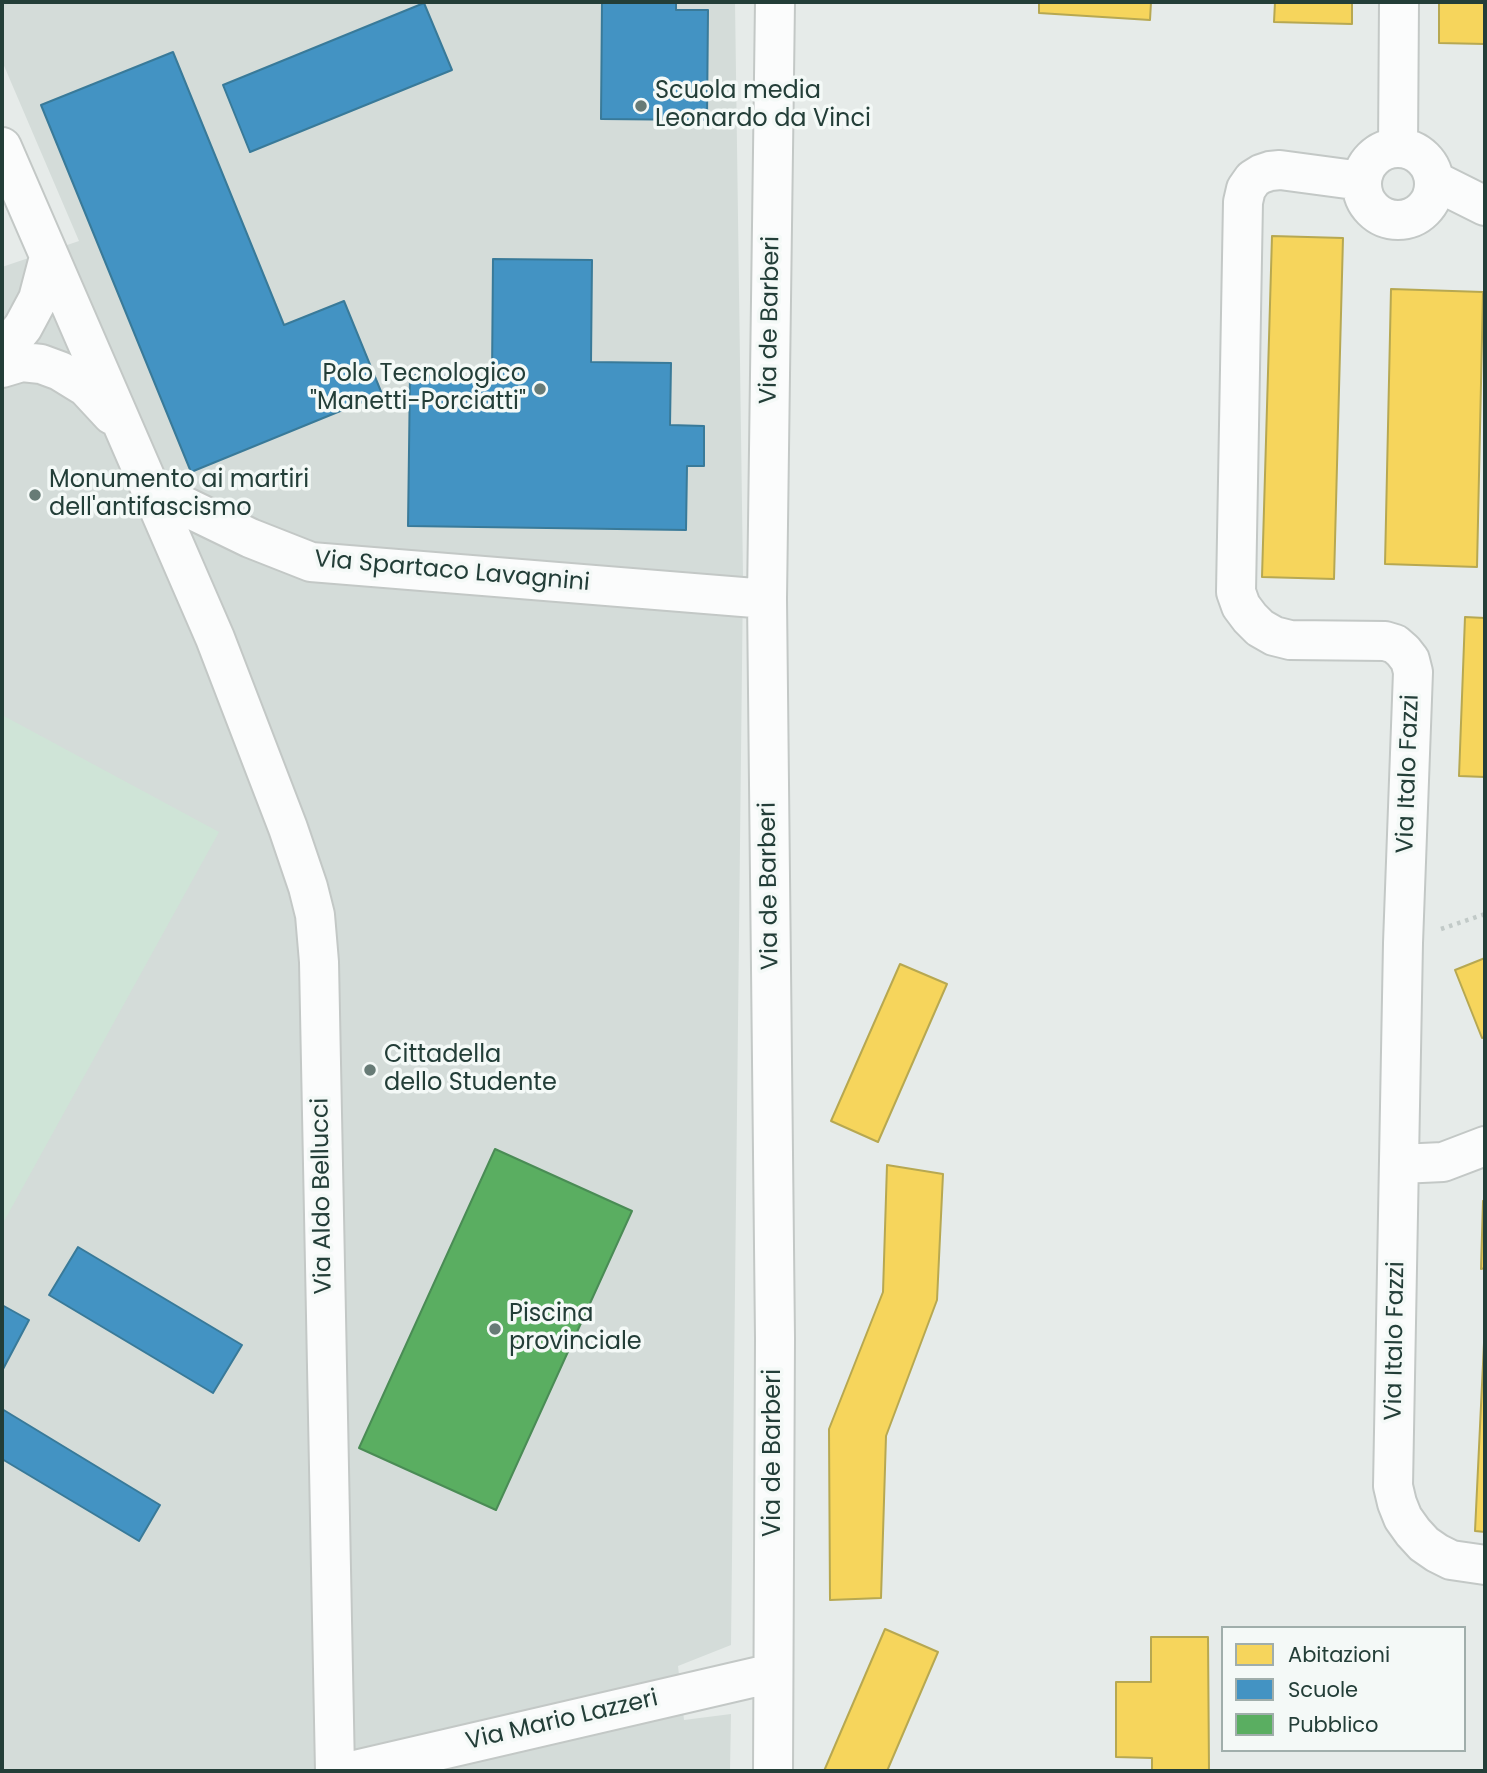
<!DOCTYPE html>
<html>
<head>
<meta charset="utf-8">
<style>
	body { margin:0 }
	#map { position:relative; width:1487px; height:1773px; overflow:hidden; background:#e6ebe9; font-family:Poppins,sans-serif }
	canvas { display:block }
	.frame { position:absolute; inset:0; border:4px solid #233e38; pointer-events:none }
	.legend { position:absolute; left:1221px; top:1626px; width:245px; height:126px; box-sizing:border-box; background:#f4f9f7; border:2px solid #a0aeab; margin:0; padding:9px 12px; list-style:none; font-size:21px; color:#233e38 }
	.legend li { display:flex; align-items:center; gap:14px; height:35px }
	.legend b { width:35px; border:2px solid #a0aeab }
</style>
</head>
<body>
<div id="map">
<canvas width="1487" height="1773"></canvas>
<div class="frame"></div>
<ul class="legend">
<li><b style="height:19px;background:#f6d55c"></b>Abitazioni</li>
<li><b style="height:19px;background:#4393c3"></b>Scuole</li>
<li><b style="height:19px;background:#5aae61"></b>Pubblico</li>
</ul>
</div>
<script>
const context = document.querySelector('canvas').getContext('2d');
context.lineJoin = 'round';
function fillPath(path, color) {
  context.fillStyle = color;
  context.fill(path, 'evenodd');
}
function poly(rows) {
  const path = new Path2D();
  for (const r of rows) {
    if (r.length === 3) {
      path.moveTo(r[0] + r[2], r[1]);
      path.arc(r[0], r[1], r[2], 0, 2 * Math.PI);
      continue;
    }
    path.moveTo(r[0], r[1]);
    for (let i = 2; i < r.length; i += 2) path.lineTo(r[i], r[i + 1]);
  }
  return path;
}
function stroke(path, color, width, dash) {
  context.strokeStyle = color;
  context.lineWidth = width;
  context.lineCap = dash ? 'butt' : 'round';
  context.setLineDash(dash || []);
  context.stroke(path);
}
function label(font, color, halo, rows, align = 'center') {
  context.font = font + ' Poppins,sans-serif';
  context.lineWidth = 7;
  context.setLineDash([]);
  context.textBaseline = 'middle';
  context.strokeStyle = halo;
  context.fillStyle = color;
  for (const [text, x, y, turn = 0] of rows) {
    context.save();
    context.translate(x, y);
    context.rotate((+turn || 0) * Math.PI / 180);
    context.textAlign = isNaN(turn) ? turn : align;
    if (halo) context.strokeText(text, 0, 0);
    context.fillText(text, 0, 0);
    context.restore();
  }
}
const built = poly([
	[2,2,735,2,743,577,731,1645,678,1666,684,1720,731,1714,730,1771,2,1771,2,267,79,241,2,61]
]);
const green = poly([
	[2,715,219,832,2,1225]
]);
const homes = poly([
	[1039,2,1151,2,1150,20,1039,13,1039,2],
	[1275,2,1352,2,1352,24,1274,22,1275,2],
	[1439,2,1485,2,1485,44,1439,43,1439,2],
	[1272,236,1343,238,1334,579,1262,577,1272,236],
	[1391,289,1483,292,1477,567,1385,564,1391,289],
	[1465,617,1485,618,1485,777,1459,776,1465,617],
	[1485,958,1485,1037,1482,1038,1455,970,1485,958],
	[900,964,947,984,878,1142,831,1121,900,964],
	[887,1165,943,1174,937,1300,886,1436,881,1598,830,1600,829,1429,883,1292,887,1165],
	[1485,1200,1485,1268,1481,1269,1483,1201,1485,1200],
	[1485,1322,1485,1532,1475,1531,1485,1322],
	[885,1629,938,1652,887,1771,824,1771,885,1629],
	[1151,1637,1208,1637,1209,1771,1152,1771,1152,1758,1116,1757,1116,1682,1151,1682,1151,1637]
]);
const schools = poly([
	[602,2,676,2,676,10,708,10,707,120,601,119,602,2],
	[424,3,452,70,250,152,223,85,424,3],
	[173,52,284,325,344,301,382,394,191,472,41,105,173,52],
	[493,259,592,260,591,362,671,363,670,425,704,426,704,466,687,466,686,530,408,526,410,375,492,377,493,259],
	[78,1247,242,1345,213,1393,49,1295,78,1247],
	[2,1305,29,1320,2,1371,2,1305],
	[2,1409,160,1505,139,1541,2,1459,2,1409]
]);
const public = poly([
	[495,1149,632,1211,496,1510,359,1448,495,1149]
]);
const path = poly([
	[1441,929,1485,914]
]);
const minor = poly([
	[2,147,215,638,288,828,308,887,315,915,319,962,335,1771],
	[1398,184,36],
	[1398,148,1399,2],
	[1362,181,1280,170,1270,171,1261,174,1253,179,1246,189,1243,202,1236,592,1241,606,1250,618,1260,628,1274,636,1290,640,1385,641,1395,644,1403,651,1410,660,1413,672,1403,943,1393,1486,1397,1503,1403,1518,1413,1532,1424,1544,1437,1553,1451,1560,1485,1565],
	[1435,181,1485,206],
	[2,353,23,327,38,299,49,257],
	[2,368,22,362,41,364,60,371,86,387,112,415],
	[151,490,250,538,311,562,767,599],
	[1400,1164,1443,1162,1485,1146],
	[351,1771,773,1673],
	[773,1771,775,1338,767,599,775,2]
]);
const markers = [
	[641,106,7,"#677b76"],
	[540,389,7,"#677b76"],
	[35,495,7,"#677b76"],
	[370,1070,7,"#677b76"],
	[495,1329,7,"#677b76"]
];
const poiNames = [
	["Scuola media",655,92],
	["Leonardo da Vinci",655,120],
	["Polo Tecnologico",526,375,"right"],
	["\"Manetti-Porciatti\"",526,403,"right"],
	["Monumento ai martiri",49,481],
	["dell'antifascismo",49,509],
	["Cittadella",384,1056],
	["dello Studente",384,1084],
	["Piscina",509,1315],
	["provinciale",509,1343]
];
const streetNames = [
	["Via de Barberi",771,320,-89],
	["Via Spartaco Lavagnini",452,572,5],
	["Via Italo Fazzi",1409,774,-88],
	["Via de Barberi",770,886,-91],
	["Via Aldo Bellucci",323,1196,-91],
	["Via Italo Fazzi",1396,1341,-89],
	["Via de Barberi",774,1453,-90],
	["Via Mario Lazzeri",562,1721,-13]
];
fillPath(built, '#d4dcd9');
fillPath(green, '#cfe4d7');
fillPath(homes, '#f6d55c');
stroke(homes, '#b7a851', 2);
fillPath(schools, '#4393c3');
stroke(schools, '#397a99', 2);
fillPath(public, '#5aae61');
stroke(public, '#4a8c55', 2);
stroke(minor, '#c3c8c6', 42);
stroke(path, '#c2cac8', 4.5, [3.5, 5]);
stroke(minor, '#fbfcfc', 38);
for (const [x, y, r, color] of markers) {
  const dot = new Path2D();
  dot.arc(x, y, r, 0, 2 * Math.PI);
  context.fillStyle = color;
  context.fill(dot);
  stroke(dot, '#f4f9f7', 2.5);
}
label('24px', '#233e38', '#f4f9f7', poiNames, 'left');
label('24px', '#233e38', '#f4f9f7', streetNames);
</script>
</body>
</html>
